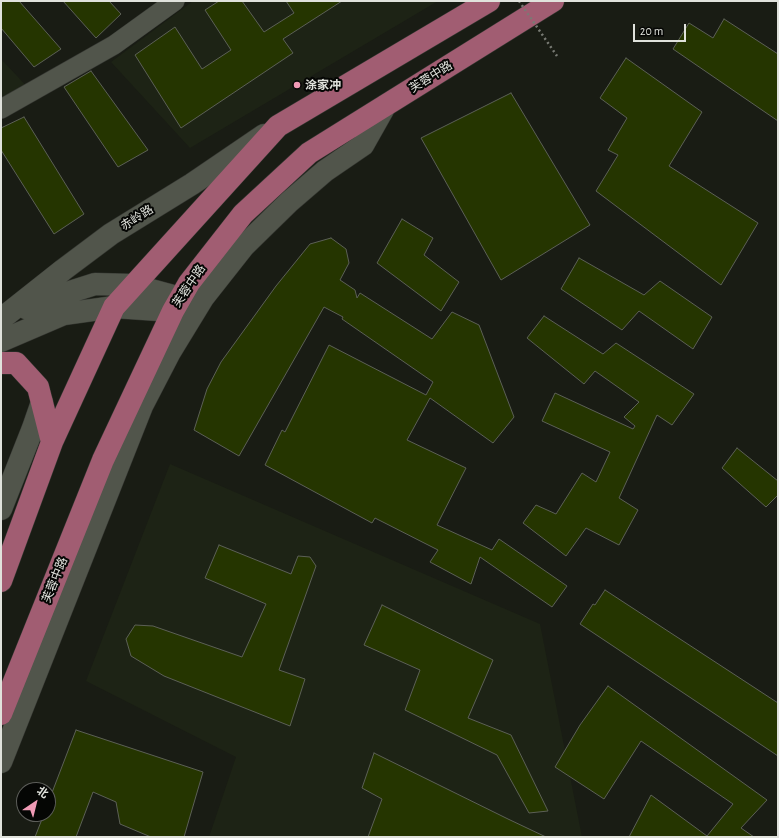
<!DOCTYPE html>
<html>
<head>
<meta charset="utf-8">
<style>
	body { margin:0 }
	#map { position:relative; width:779px; height:838px; overflow:hidden; background:#191c14; font-family:"Alegreya Sans","Noto Sans SC",sans-serif }
	canvas { display:block }
	.frame { position:absolute; inset:0; border:2px solid #e0e2dc; pointer-events:none }
	.north { position:absolute; left:16px; top:782px; width:40px; height:40px; box-sizing:border-box; background:#050604; border:1px solid #5d5e5a; border-radius:50%; rotate:35deg; font-size:11px; font-weight:700; line-height:16px; text-align:center; color:#e0e2dc }
	.north::after { content:''; display:block; margin:auto; width:14px; height:18px; background:#f09ab5; clip-path:polygon(50% 0,100% 100%,50% 72%,0 100%) }
	.scale { position:absolute; left:633px; top:24px; width:53px; height:18px; box-sizing:border-box; border:2px solid #e0e2dc; border-top:0; padding-left:5px; font-size:12px; line-height:14px; white-space:nowrap; color:#e0e2dc; -webkit-text-stroke:3px #050604; paint-order:stroke }
</style>
</head>
<body>
<div id="map">
<canvas width="779" height="838"></canvas>
<div class="frame"></div>
<div class="north">北</div>
<div class="scale">20 m</div>
</div>
<script>
const context = document.querySelector('canvas').getContext('2d');
context.lineJoin = 'round';
function fillPath(path, color) {
  context.fillStyle = color;
  context.fill(path, 'evenodd');
}
function poly(rows) {
  const path = new Path2D();
  for (const r of rows) {
    path.moveTo(r[0], r[1]);
    for (let i = 2; i < r.length; i += 2) path.lineTo(r[i], r[i + 1]);
  }
  return path;
}
function stroke(path, color, width, dash) {
  context.strokeStyle = color;
  context.lineWidth = width;
  context.lineCap = dash ? 'butt' : 'round';
  context.setLineDash(dash || []);
  context.stroke(path);
}
function label(font, color, halo, rows, align = 'center') {
  context.font = font + ' "Alegreya Sans","Noto Sans SC",sans-serif';
  context.lineWidth = 4;
  context.setLineDash([]);
  context.textBaseline = 'middle';
  context.strokeStyle = halo;
  context.fillStyle = color;
  for (const [text, x, y, turn = 0] of rows) {
    context.save();
    context.translate(x, y);
    context.rotate((+turn || 0) * Math.PI / 180);
    context.textAlign = isNaN(turn) ? turn : align;
    if (halo) context.strokeText(text, 0, 0);
    context.fillText(text, 0, 0);
    context.restore();
  }
}
const built = poly([
	[193,1,438,1,190,148,111,62],
	[1,59,34,94,1,113],
	[170,464,540,624,582,837,209,837,236,757,86,681]
]);
const building = poly([
	[1,1,19,1,61,49,34,67,1,28,1,1],
	[63,1,109,1,121,14,96,38,63,1],
	[219,1,242,1,264,32,294,13,286,1,342,1,283,39,293,53,181,128,135,55,175,27,202,69,231,50,205,10,219,1],
	[724,19,778,54,778,121,673,49,689,23,713,38,724,19],
	[626,58,702,112,669,166,758,223,721,285,596,191,618,155,608,150,627,118,600,98,626,58],
	[91,71,148,150,118,167,64,87,91,71],
	[511,93,590,225,501,280,421,138,511,93],
	[24,117,84,214,54,234,1,150,1,128,24,117],
	[402,219,433,238,424,255,459,282,441,311,377,263,402,219],
	[331,238,346,249,349,263,340,280,355,290,357,298,360,293,432,339,452,312,479,325,514,417,493,443,430,398,407,440,466,468,437,525,492,550,499,539,567,586,552,607,480,557,471,584,430,562,438,550,375,518,372,523,265,465,282,430,285,432,329,345,426,395,433,382,342,319,343,317,324,307,239,456,194,430,207,389,221,362,276,286,310,244,331,238],
	[579,258,644,295,660,281,712,317,693,349,639,311,622,330,561,289,579,258],
	[544,316,603,354,616,343,694,394,672,425,657,415,619,498,638,510,619,545,586,528,566,556,523,523,536,505,556,514,582,473,596,482,610,452,542,421,555,393,633,429,635,426,624,417,639,402,595,371,584,384,527,338,544,316],
	[737,448,778,481,778,495,766,507,722,468,737,448],
	[219,545,291,574,298,556,310,557,316,566,279,670,305,679,290,726,164,676,131,656,126,639,135,625,153,626,242,657,266,604,205,578,219,545],
	[605,590,778,703,778,756,580,624,593,604,595,605,605,590],
	[382,605,493,660,468,718,511,735,548,811,529,813,497,755,405,710,420,670,364,645,382,605],
	[608,686,767,800,741,828,754,837,629,837,651,795,707,836,733,804,641,741,604,799,555,767,580,725,608,686],
	[76,730,203,772,184,837,151,837,120,824,116,802,93,792,76,837,35,837,44,814,48,814,48,803,76,730],
	[374,753,508,819,546,837,368,837,382,799,362,788,374,753]
]);
const minor = poly([
	[1,109,114,45,175,1]
]);
const tertiary = poly([
	[1,509,33,428,42,402],
	[1,762,142,406,170,352,203,298,244,246,289,202,325,171,363,145,385,106]
]);
const secondary = poly([
	[26,308,48,299,95,284,133,285,181,298],
	[1,319,63,270,111,234,192,184,264,135],
	[1,341,64,314,114,307,173,311]
]);
const primary = poly([
	[1,363,16,363,38,387,52,442],
	[1,581,52,442,114,307,278,126,489,1],
	[1,714,103,460,173,311,189,283,243,214,309,153,553,1]
]);
const pathBridge = poly([
	[519,1,557,56]
]);
const markers = [
	[297,85,4,"#f09ab5"]
];
const streetNames = [
	["芙蓉中路",431,77,-32],
	["赤岭路",137,218,-32],
	["芙蓉中路",189,286,-56],
	["芙蓉中路",55,580,-68]
];
const poiNames = [
	["涂家冲",305,85]
];
fillPath(built, '#1d2315');
fillPath(building, '#253500');
stroke(building, '#5c6056', 1);
stroke(minor, '#353732', 20);
stroke(tertiary, '#353732', 23);
stroke(secondary, '#353732', 23);
stroke(primary, '#353732', 23);
stroke(minor, '#51554b', 19);
stroke(tertiary, '#51554b', 22);
stroke(secondary, '#51554b', 22);
stroke(primary, '#a15d72', 22);
stroke(pathBridge, '#797b74', 2.5, [2, 3]);
for (const [x, y, r, color] of markers) {
  const dot = new Path2D();
  dot.arc(x, y, r, 0, 2 * Math.PI);
  context.fillStyle = color;
  context.fill(dot);
  stroke(dot, '#050604', 1.5);
}
label('12px', '#e0e2dc', '#050604', streetNames);
label('bold 12px', '#e0e2dc', '#050604', poiNames, 'left');
</script>
</body>
</html>
